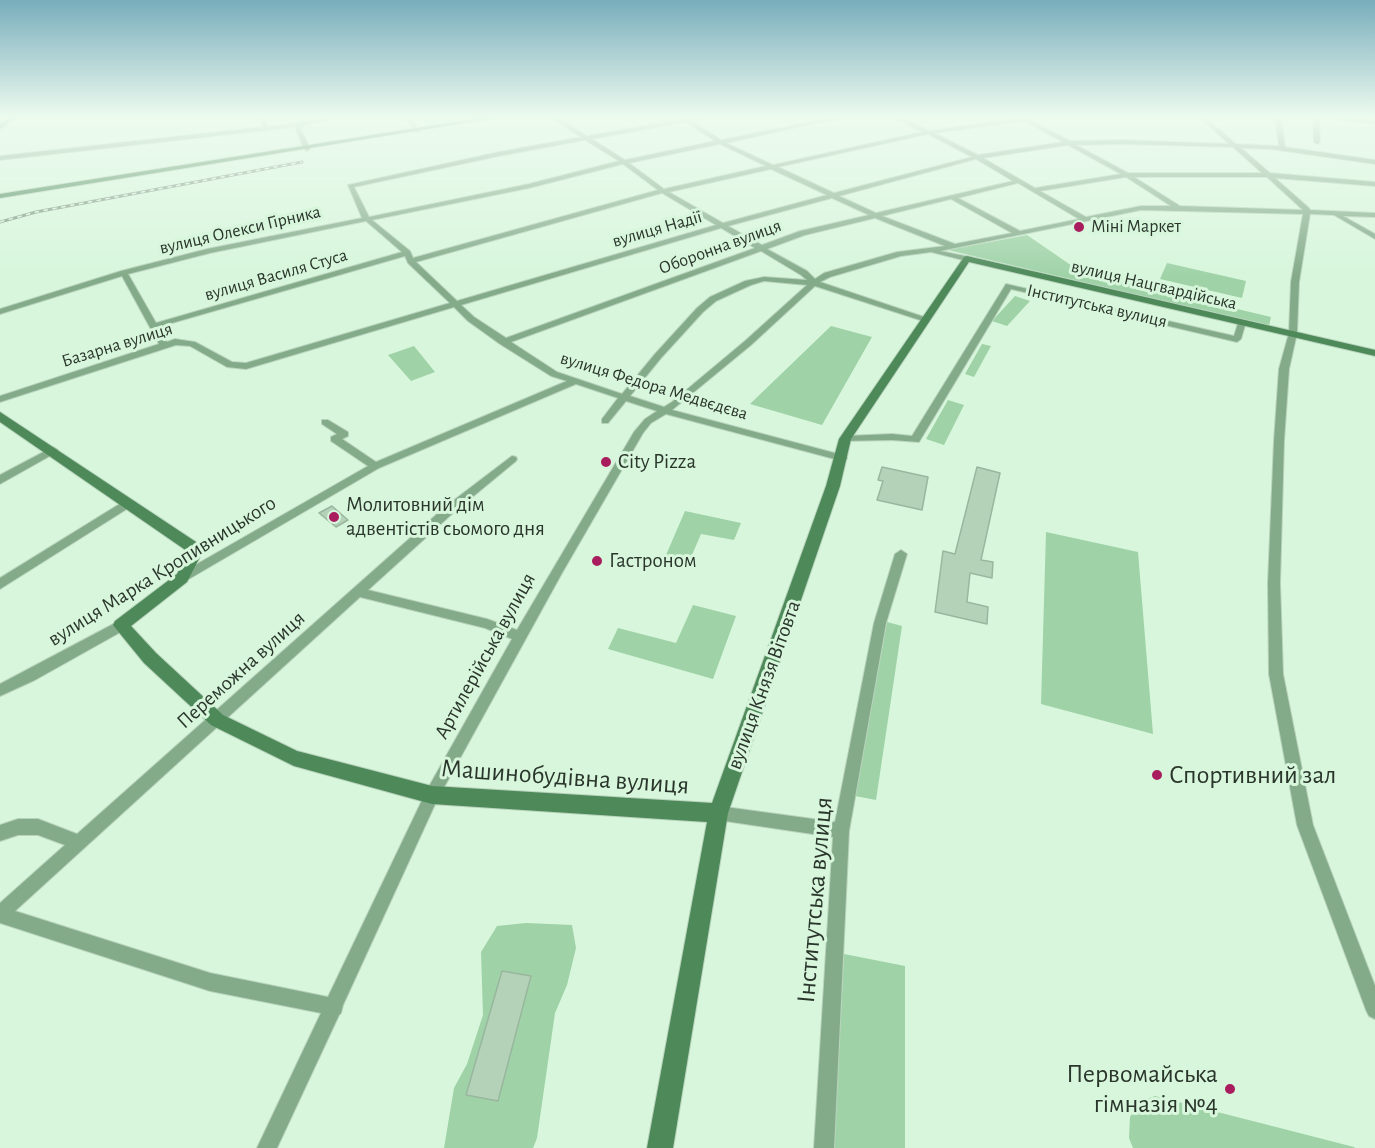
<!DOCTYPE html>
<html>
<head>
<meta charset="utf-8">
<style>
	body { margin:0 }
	canvas { display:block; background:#d7f6db }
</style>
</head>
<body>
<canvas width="1375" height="1148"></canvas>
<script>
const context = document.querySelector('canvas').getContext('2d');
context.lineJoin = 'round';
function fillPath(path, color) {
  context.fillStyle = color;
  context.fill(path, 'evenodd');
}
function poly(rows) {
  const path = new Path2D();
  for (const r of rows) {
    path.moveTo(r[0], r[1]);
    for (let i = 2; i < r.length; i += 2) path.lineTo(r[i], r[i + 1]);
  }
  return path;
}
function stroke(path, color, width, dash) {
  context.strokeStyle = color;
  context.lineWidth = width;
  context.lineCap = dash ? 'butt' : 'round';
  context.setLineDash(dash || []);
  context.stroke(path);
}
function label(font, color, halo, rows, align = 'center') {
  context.font = font + ' "Alegreya Sans",sans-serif';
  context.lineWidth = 6;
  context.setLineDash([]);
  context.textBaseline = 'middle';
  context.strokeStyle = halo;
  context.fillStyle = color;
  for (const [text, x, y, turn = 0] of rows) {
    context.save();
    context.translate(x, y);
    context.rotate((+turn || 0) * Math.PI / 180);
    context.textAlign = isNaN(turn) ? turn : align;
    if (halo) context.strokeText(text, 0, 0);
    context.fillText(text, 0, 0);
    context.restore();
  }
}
const green = poly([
	[1027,235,1081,272,1271,317,1269,326,948,250],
	[1167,263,1246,281,1242,298,1160,279],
	[1015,296,1030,301,1007,326,992,321],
	[831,326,872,337,822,425,750,404],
	[982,344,991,346,974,377,965,374],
	[414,346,435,372,411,381,388,355],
	[948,400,964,405,944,445,926,439],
	[685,511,741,523,734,540,701,534,689,562,666,555],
	[1046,532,1138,552,1153,734,1041,704],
	[693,605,736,616,713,679,608,649,618,628,676,643],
	[887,622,902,626,876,800,855,796],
	[526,923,572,925,576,948,567,985,555,1013,537,1138,533,1148,444,1148,454,1088,467,1064,483,1015,481,952,497,926],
	[844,954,905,966,905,1148,834,1148],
	[1155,1096,1354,1147,1355,1148,1133,1148,1129,1138,1130,1117,1139,1102]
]);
const building = poly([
	[882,467,928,477,922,510,877,500,883,481,878,480,882,467],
	[977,467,1000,473,981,560,993,562,992,578,970,573,967,602,988,607,987,624,935,612,943,551,955,554,977,467],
	[332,506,348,520,336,527,319,513,332,506],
	[502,971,531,976,498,1101,466,1095,502,971]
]);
const street = poly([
	[250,117,265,119,268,127,336,117,300,127,310,149,307,151,304,149,295,127,0,160,0,156,262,127,261,121,250,117],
	[405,117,411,117,419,132,415,132,405,117],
	[550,117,557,117,587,136,682,119,682,117,706,117,692,121,721,140,834,117,845,117,726,143,773,165,922,132,894,117,901,117,929,131,1025,117,1070,141,1123,140,1229,144,1199,117,1205,117,1236,144,1279,146,1275,117,1281,117,1285,147,1375,160,1375,164,1271,149,1241,148,1270,173,1375,182,1375,186,1275,178,1309,208,1310,210,1375,213,1375,217,1343,216,1375,234,1375,239,1334,215,1310,214,1299,282,1297,333,1289,369,1284,441,1280,583,1283,674,1313,825,1375,986,1375,1019,1369,1016,1366,1010,1297,825,1269,674,1268,583,1274,441,1279,369,1289,333,1291,282,1303,214,1141,210,940,251,970,257,971,259,967,261,931,252,901,256,830,277,820,282,930,319,923,321,815,286,751,345,672,410,846,456,847,458,846,460,842,461,666,414,651,423,643,433,562,573,437,800,343,1005,341,1013,339,1015,277,1148,257,1148,321,1013,210,991,0,923,0,903,65,845,38,835,18,835,0,841,0,825,18,819,38,819,77,834,445,507,512,456,516,457,517,459,516,461,453,513,368,590,487,619,517,630,634,432,645,419,657,411,626,401,608,423,602,423,602,419,618,398,576,384,379,468,182,583,178,581,176,578,178,575,368,466,331,441,331,437,337,434,322,424,322,420,328,420,348,432,348,436,342,439,376,462,567,381,551,376,500,344,468,321,454,307,246,369,227,367,190,346,176,345,0,402,0,396,159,344,122,276,0,314,0,309,121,271,207,249,362,218,348,185,499,152,581,137,550,117],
	[1024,121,1063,142,978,155,934,133,1024,121],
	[686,122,715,141,625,160,592,139,686,122],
	[928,134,972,157,834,193,778,167,928,134],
	[585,140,619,161,529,184,369,217,354,187,499,156,585,140],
	[720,144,766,166,664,189,629,163,720,144],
	[1123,144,1233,147,1262,173,1128,173,1076,145,1123,144],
	[1068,145,1121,174,1035,188,983,158,1068,145],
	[976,159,1013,181,876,213,839,196,976,159],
	[623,164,658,190,413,258,410,251,372,220,529,188,623,164],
	[771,169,827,195,723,223,669,192,771,169],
	[1126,177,1171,206,1141,206,1086,217,1040,191,1126,177],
	[1134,177,1267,177,1303,210,1180,206,1134,177],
	[1018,183,1079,219,1020,231,958,198,1018,183],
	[662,193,716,225,457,301,416,262,662,193],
	[832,198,869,215,800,231,762,245,728,226,832,198],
	[951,199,1012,233,955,244,882,216,951,199],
	[875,218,945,246,897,252,824,273,815,279,807,271,767,249,805,235,875,218],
	[366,221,402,252,156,323,128,274,210,253,366,221],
	[721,228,755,248,506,338,474,317,461,305,721,228],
	[761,251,801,275,807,280,764,277,745,281,710,297,697,308,655,354,622,394,557,372,511,342,761,251],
	[405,256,408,263,450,303,246,363,232,362,195,342,175,339,167,342,158,327,405,256],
	[764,281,807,285,745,341,672,402,664,407,630,396,661,358,703,312,716,301,751,285,764,281],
	[360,597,485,628,512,639,427,790,328,997,210,973,15,911,360,597],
	[1313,117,1319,117,1320,142,1317,144,1314,142,1313,117],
	[1335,117,1375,120,1375,124,1338,119,1335,117],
	[1006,284,1234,336,1239,320,1246,322,1241,339,1237,342,1011,289,919,442,892,440,841,441,840,439,845,436,892,434,912,436,1006,284],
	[53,447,58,450,57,452,0,484,0,475,53,447],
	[126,500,130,501,131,504,130,507,0,589,0,578,126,500],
	[901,550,907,554,886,623,849,831,834,1148,814,1148,833,837,718,820,713,818,710,813,713,808,718,806,835,822,874,623,895,554,901,550],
	[121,620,126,621,127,625,126,629,35,680,0,696,0,684,121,620]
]);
const secondary = poly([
	[9,117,17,117,0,129,0,124,9,117],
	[486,117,502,117,0,198,0,194,486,117],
	[967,256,1375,350,1375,356,969,262,851,439,840,486,728,813,673,1148,647,1148,707,822,432,804,294,766,211,725,144,663,113,625,115,621,177,574,186,557,184,549,0,422,0,412,196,542,200,557,187,582,131,626,156,653,223,715,297,751,432,786,712,803,826,486,839,439,964,257,967,256]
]);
const rail = poly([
	[0,222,36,212,302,162]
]);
const markers = [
	[1079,227,6,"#a91c5d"],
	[606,462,6,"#a91c5d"],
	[334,517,6,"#a91c5d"],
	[597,561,6,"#a91c5d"],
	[1157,775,6,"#a91c5d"],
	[1230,1089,6,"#a91c5d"]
];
const farPoinames = [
	["Міні Маркет",1091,227]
];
const farStreetnames = [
	["вулиця Надії",657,229,-16],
	["вулиця Олекси Гірника",240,230,-13],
	["Оборонна вулиця",720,247,-20],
	["вулиця Василя Стуса",276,275,-16],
	["вулиця Нацгвардійська",1154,285,13],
	["Інститутська вулиця",1097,306,13],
	["Базарна вулиця",117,345,-17],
	["вулиця Федора Медвєдєва",654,386,17]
];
const poiNames = [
	["City Pizza",618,462],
	["Молитовний дім",346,505],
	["адвентістів сьомого дня",346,529],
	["Гастроном",609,561]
];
const streetNames = [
	["вулиця Марка Кропивницького",162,571,-32],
	["Артилерійська вулиця",485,656,-61],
	["Переможна вулиця",241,670,-42],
	["вулиця Князя Вітовта",764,685,-70]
];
const nearPoinames = [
	["Спортивний зал",1169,775],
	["Первомайська",1218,1074,"right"],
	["гімназія №4",1218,1104,"right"]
];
const nearStreetnames = [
	["Машинобудівна вулиця",565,777,4],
	["Інститутська вулиця",815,900,-85]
];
fillPath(green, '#9fd2a7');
fillPath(building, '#b4d2b8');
stroke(building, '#99b79e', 1.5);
stroke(street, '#b8d3bc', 2);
stroke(secondary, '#b8d3bc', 2);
fillPath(street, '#83aa89');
fillPath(secondary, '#4d8959');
stroke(rail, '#809683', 3);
stroke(rail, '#d7f6db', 1.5, [4.5]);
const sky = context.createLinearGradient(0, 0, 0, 278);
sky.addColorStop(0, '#78adbc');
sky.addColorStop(0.42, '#edfbef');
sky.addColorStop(1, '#edfbef00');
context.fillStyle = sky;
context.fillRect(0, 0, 1375, 278);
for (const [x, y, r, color] of markers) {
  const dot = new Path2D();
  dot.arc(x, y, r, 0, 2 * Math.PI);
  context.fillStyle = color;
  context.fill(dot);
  stroke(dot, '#d7f6db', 2);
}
label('18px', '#2a362c', '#d7f6db', farPoinames, 'left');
label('18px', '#2a362c', '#d7f6db', farStreetnames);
label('21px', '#2a362c', '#d7f6db', poiNames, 'left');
label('21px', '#2a362c', '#d7f6db', streetNames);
label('26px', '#2a362c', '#d7f6db', nearPoinames, 'left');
label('26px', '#2a362c', '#d7f6db', nearStreetnames);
</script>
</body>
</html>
